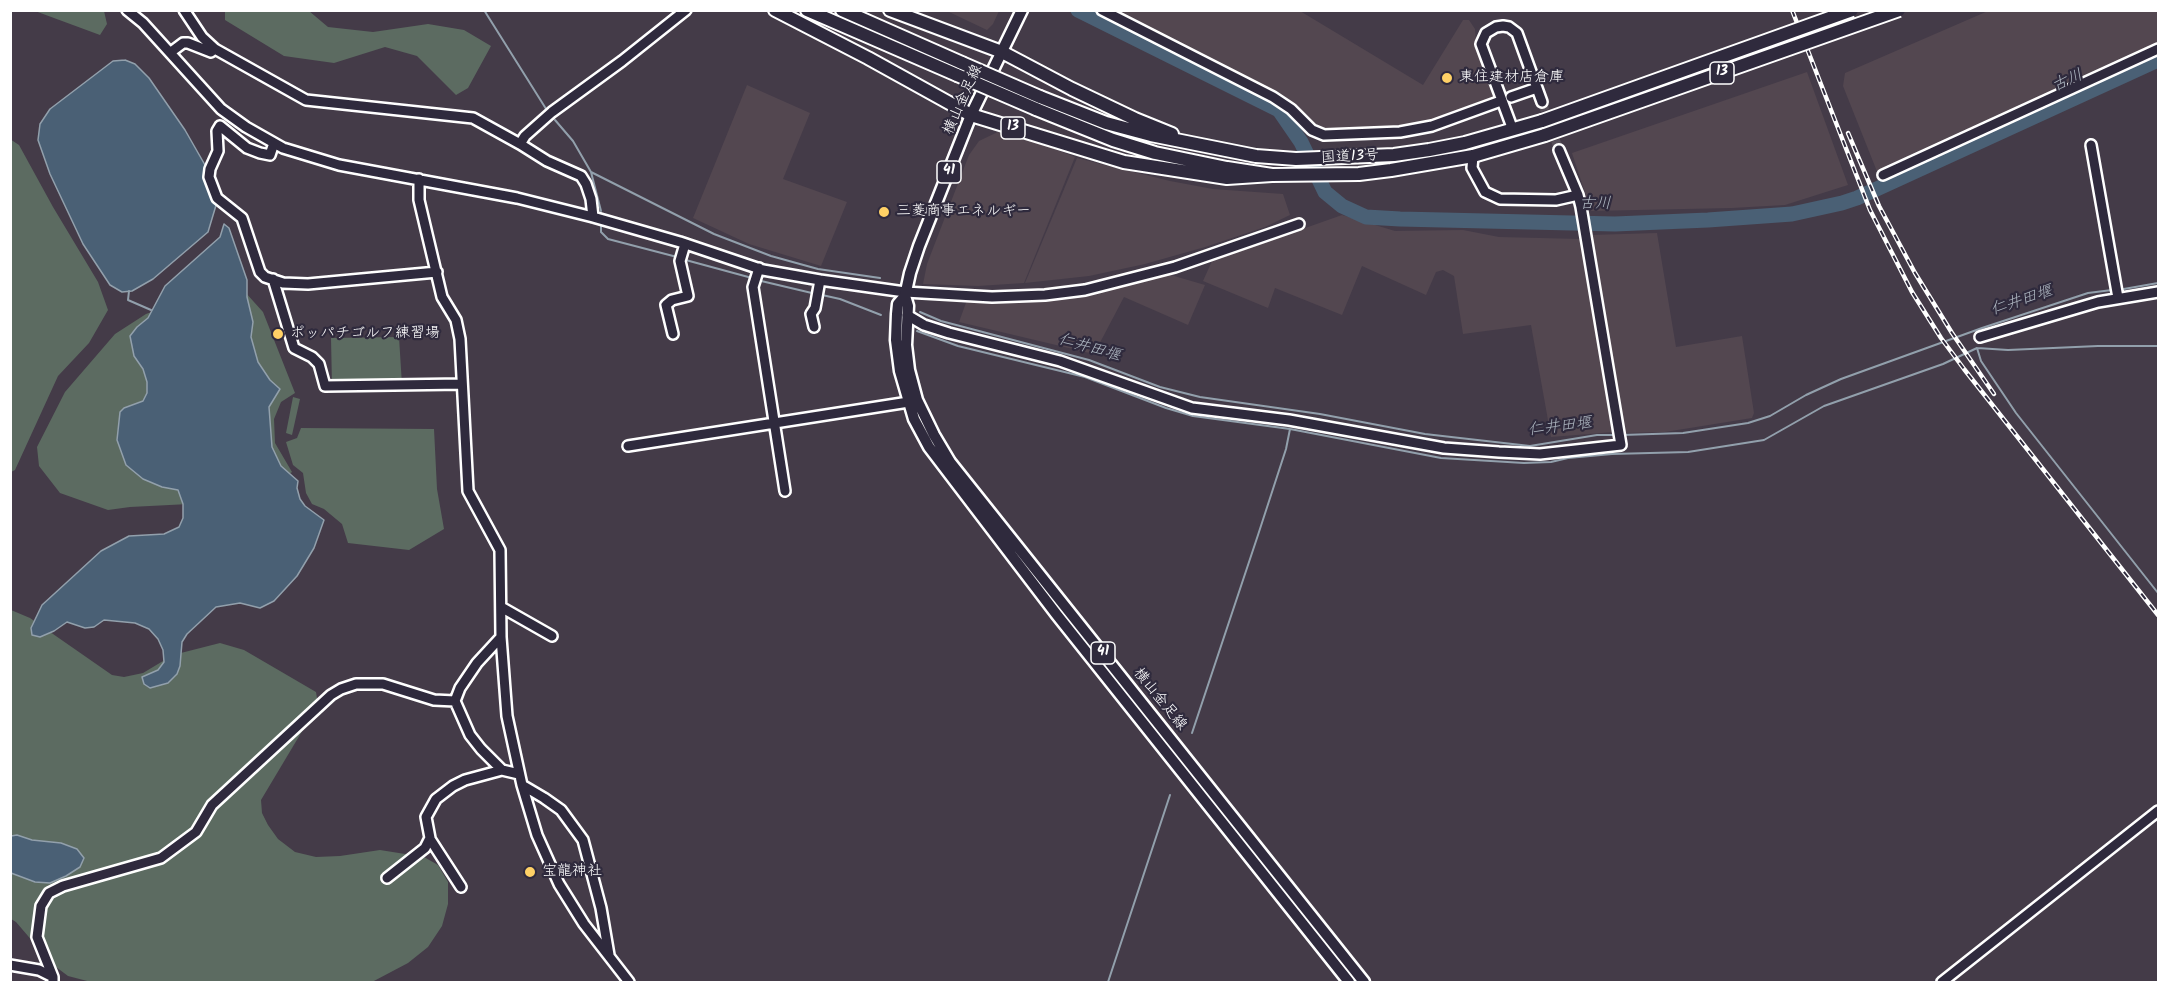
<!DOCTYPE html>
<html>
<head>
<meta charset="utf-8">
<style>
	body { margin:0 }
	#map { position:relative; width:2169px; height:993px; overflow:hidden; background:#443b48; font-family:Kalam,sans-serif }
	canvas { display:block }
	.frame { position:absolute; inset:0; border:12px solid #fff; pointer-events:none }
</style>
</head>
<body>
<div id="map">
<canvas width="2169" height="993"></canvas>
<div class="frame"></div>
</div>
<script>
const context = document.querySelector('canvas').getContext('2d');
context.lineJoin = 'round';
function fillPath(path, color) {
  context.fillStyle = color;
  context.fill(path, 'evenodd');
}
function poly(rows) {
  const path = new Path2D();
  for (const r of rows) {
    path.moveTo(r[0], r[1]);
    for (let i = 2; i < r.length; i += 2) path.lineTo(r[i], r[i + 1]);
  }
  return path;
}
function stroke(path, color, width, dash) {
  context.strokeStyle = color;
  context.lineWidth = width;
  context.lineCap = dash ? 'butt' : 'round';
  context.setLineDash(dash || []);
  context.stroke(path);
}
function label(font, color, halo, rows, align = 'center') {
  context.font = font + ' Kalam,"Klee One",sans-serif';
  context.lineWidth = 4.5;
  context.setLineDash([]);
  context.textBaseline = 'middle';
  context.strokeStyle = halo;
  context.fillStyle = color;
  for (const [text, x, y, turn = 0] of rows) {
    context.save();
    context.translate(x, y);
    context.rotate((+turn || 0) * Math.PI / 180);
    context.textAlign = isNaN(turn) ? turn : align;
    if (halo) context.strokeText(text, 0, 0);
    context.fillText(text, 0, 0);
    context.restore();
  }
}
const built = poly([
	[947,11,999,11,993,24,987,30],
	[1109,11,1300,11,1423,85,1463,20,1469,20,1475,29,1476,41,1498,99,1430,124,1398,130,1325,134,1315,129,1293,107],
	[1988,11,2158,11,2158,52,1880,179,1843,86,1845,73],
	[1807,72,1848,185,1785,205,1732,208,1591,211,1572,153],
	[747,85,810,113,783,179,847,202,821,266,749,244,693,218],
	[1004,129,1075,157,1024,283,978,286,923,284,927,264,969,155,979,141],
	[1077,158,1170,181,1213,189,1283,194,1290,215,1265,227,1205,247,1145,264,1089,276,1025,283],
	[1342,215,1395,231,1463,230,1499,237,1581,239,1585,249,1614,432,1551,437,1531,325,1463,334,1454,276,1443,270,1436,272,1426,295,1362,266,1342,315,1275,288,1268,308,1203,281,1212,261],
	[1657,233,1676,347,1742,336,1754,413,1752,418,1665,432,1624,433,1590,235],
	[1164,273,1205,285,1188,325,1124,297,1094,354,959,322,967,300,1029,299,1075,295,1128,284]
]);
const green = poly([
	[35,11,104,11,107,24,100,35],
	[225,11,309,11,328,27,373,32,428,24,464,30,491,46,468,88,456,95,417,56,385,47,334,63,284,56,225,20],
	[10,139,19,145,53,207,98,282,108,310,89,343,58,376,15,470,11,472],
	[236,282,263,312,295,393,281,402,274,419,275,443,292,472,278,483,209,503,130,507,108,510,60,493,39,466,37,447,65,392,115,334,146,314],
	[399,337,402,385,332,386,331,338],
	[293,397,300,399,292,435,286,433],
	[301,428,434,429,437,489,444,529,409,550,348,543,342,524,324,509,312,504,306,493,303,473,293,465,286,442,297,438],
	[11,610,30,618,112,675,124,677,143,673,173,655,220,643,244,650,316,692,319,711,304,728,261,800,262,813,268,825,278,839,295,852,316,857,340,856,380,850,424,857,438,865,448,882,448,904,442,926,428,947,408,963,372,982,91,982,68,976,52,964,16,922,11,919]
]);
const water = poly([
	[125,60,135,64,149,78,185,130,205,165,217,202,208,232,153,279,132,291,122,292,110,285,83,244,50,174,38,140,40,124,50,109,113,61,125,60],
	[224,224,229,228,247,280,247,297,253,322,251,337,258,362,270,380,280,389,269,407,272,447,281,466,298,481,297,488,300,499,305,506,324,520,314,548,297,576,274,601,260,608,240,603,216,607,187,634,182,642,180,666,177,674,168,683,150,688,144,684,142,677,158,670,164,662,163,650,158,639,149,629,135,623,104,620,94,627,85,628,67,622,54,631,40,637,32,635,31,628,42,605,101,551,129,536,164,534,179,527,183,518,183,504,178,490,162,487,143,479,126,465,117,440,120,412,124,408,143,401,147,393,147,382,143,369,134,356,130,336,137,327,148,318,165,286,220,237,224,224],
	[17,835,32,840,61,843,77,849,84,858,80,867,66,876,50,883,35,882,11,873,11,836,17,835]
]);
const stream = poly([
	[484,10,548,112],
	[555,120,573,141,591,172,601,211],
	[591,172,714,234,771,256,818,269,880,278],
	[601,226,601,232,608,239,677,257],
	[682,259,752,278],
	[757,280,816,294],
	[2118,290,2158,283],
	[129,291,128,300,151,310],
	[822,295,840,299,881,315],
	[920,312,941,321,1089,360,1160,387,1200,397,1320,414,1425,434,1530,446,1597,435,1616,435],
	[917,331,958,346,1085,377,1166,408,1193,416,1290,429,1441,458,1524,463,1551,462,1568,458,1612,454,1688,452,1764,440,1824,406,1943,364,1977,348,2008,350,2098,346,2158,346],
	[1977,348,1981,361,2016,413,2158,593],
	[1622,435,1683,433,1748,423,1770,416,1806,395,1841,379,1982,328,2088,293,2112,290],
	[1192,733,1258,535,1286,449,1290,429],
	[1108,982,1170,795]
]);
const river = poly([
	[1078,10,1279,110,1301,142,1325,192,1342,206,1366,217,1400,219,1615,224,1708,220,1792,214,1842,203,1857,198,2158,60]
]);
const minorTunnel = poly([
	[1542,102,1559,150]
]);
const minor = poly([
	[127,10,143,23,221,109,246,127,283,148,339,165,517,198,593,217,680,242,763,270,820,280,905,292,992,297,1045,295,1085,290,1175,267,1299,224],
	[184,10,202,37,215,49,306,100,473,118,520,144],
	[1102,10,1273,97,1291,109,1312,130,1324,135,1400,132,1432,126,1498,102],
	[171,52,183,43,188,43,211,52,215,49],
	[1511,97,1537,88],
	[1513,130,1481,44,1486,33,1496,27,1503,26,1509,27,1517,33,1542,102],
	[274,143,270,155,260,153,247,148,220,126,217,131,218,151,210,169,209,177,217,198,242,218,260,272,265,277,283,283,308,284,437,272],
	[2091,145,2118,298],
	[1473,156,1472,168,1485,192,1500,199,1556,200,1578,195],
	[1883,175,2158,49],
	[419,179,419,200,442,297,456,320,460,339,468,491,500,550,501,637,507,716,522,785,537,835,559,884,584,924,629,982],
	[593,217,591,199,586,184,581,176,547,161,520,144,525,136,552,112,622,61,686,10],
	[759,268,753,287,785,491],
	[273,279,294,348,312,357,319,364,325,386,462,384],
	[907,315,924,325,949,333,1060,361,1192,408,1289,420,1444,448,1499,452,1540,454,1621,445,1581,207,1578,195,1559,150],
	[814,327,811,314,815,308,820,280],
	[673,334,666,305,672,300,688,296,680,261,685,244],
	[1980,337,2098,302,2158,292],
	[628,446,915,401],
	[501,607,552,636],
	[501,637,477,663,460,688,455,701,470,735,481,749,502,770,519,774],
	[522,785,544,798,561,810,583,840,601,908,609,955],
	[430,839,461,887],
	[387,878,425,848,430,838,426,817,436,799,453,786,465,780,502,770],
	[10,965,39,970,53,977],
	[53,982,53,977,37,937,41,906,49,893,63,886,161,858,196,832,212,805,331,695,341,689,356,684,383,684,434,700,455,701],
	[1942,982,2158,811]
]);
const major = poly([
	[1022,10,971,115,919,246,910,273,905,296,908,306,906,345,909,370,917,400,934,435,950,462,1364,982],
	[905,296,898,304,897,314,896,340,900,371,914,419,929,447,1057,615,1349,982]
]);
const highway = poly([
	[775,10,868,58,971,115,1124,162,1227,178,1272,175],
	[807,10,957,75],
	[842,10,962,63],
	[890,10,1002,52,1072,89,1135,119,1172,134],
	[1040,97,1106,123,1151,135,1256,156,1296,159,1394,155,1429,150,1465,143,1542,121],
	[1036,109,1113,140,1155,153,1227,168,1272,175,1359,174,1391,170,1473,156,1545,135]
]);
const rail = poly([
	[1792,10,1870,210,1912,292,1941,338,1964,369,2158,615],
	[1848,133,1879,206,1915,273,1952,333,1994,394]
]);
const highwayBridge = poly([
	[962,63,1040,97],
	[957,75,1036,109],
	[1542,121,1852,10],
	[1545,135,1899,10]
]);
const markers = [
	[1447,78,6,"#ffd166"],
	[884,212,6,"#ffd166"],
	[278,334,6,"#ffd166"],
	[530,872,6,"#ffd166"]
];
const shields = [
	[1722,73,24],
	[1013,128,24],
	[949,172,24],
	[1103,653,24]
];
const shieldNames = [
	["13",1722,73],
	["13",1013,128],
	["41",949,172],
	["41",1103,653]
];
const poiNames = [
	["東住建材店倉庫",1459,78],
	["三菱商事エネルギー",896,212],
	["ポッパチゴルフ練習場",290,334],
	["宝龍神社",542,872]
];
const streetNames = [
	["横山金足線",964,100,-66],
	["国道13号",1350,158,-3],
	["横山金足線",1159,700,51]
];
const waterNames = [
	["古川",2068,82,-24],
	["古川",1595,205,1],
	["仁井田堰",2022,302,-18],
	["仁井田堰",1089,349,16],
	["仁井田堰",1560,428,-7]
];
fillPath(built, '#534750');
fillPath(green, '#5c6b61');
fillPath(water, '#4a6075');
stroke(water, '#92a0ac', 1.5);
stroke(stream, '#92a0ac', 2);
stroke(river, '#4a6075', 15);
stroke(minorTunnel, '#574f5a', 9, [9, 4.5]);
stroke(minor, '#fff', 14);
stroke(major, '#fff', 15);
stroke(highway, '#fff', 16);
stroke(minor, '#2f2a3d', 9);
stroke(major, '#2f2a3d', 10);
stroke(highway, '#2f2a3d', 12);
stroke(rail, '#fff', 4.5);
stroke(rail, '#2f2a3d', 2, [7]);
stroke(highwayBridge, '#fff', 16, []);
stroke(highwayBridge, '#2f2a3d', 12);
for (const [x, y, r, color] of markers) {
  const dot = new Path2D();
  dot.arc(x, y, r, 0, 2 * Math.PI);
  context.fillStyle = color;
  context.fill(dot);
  stroke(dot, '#2f2a3d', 2);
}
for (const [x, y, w] of shields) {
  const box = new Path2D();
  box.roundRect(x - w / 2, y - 11, w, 22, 4.5);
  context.fillStyle = '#2f2a3d';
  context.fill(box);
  stroke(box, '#fff', 1.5);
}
label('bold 14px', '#fff', null, shieldNames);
label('15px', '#fff', '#2f2a3d', poiNames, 'left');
label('15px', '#fff', '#2f2a3d', streetNames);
label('italic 16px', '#aeb7c1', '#2f2a3d', waterNames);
</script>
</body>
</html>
